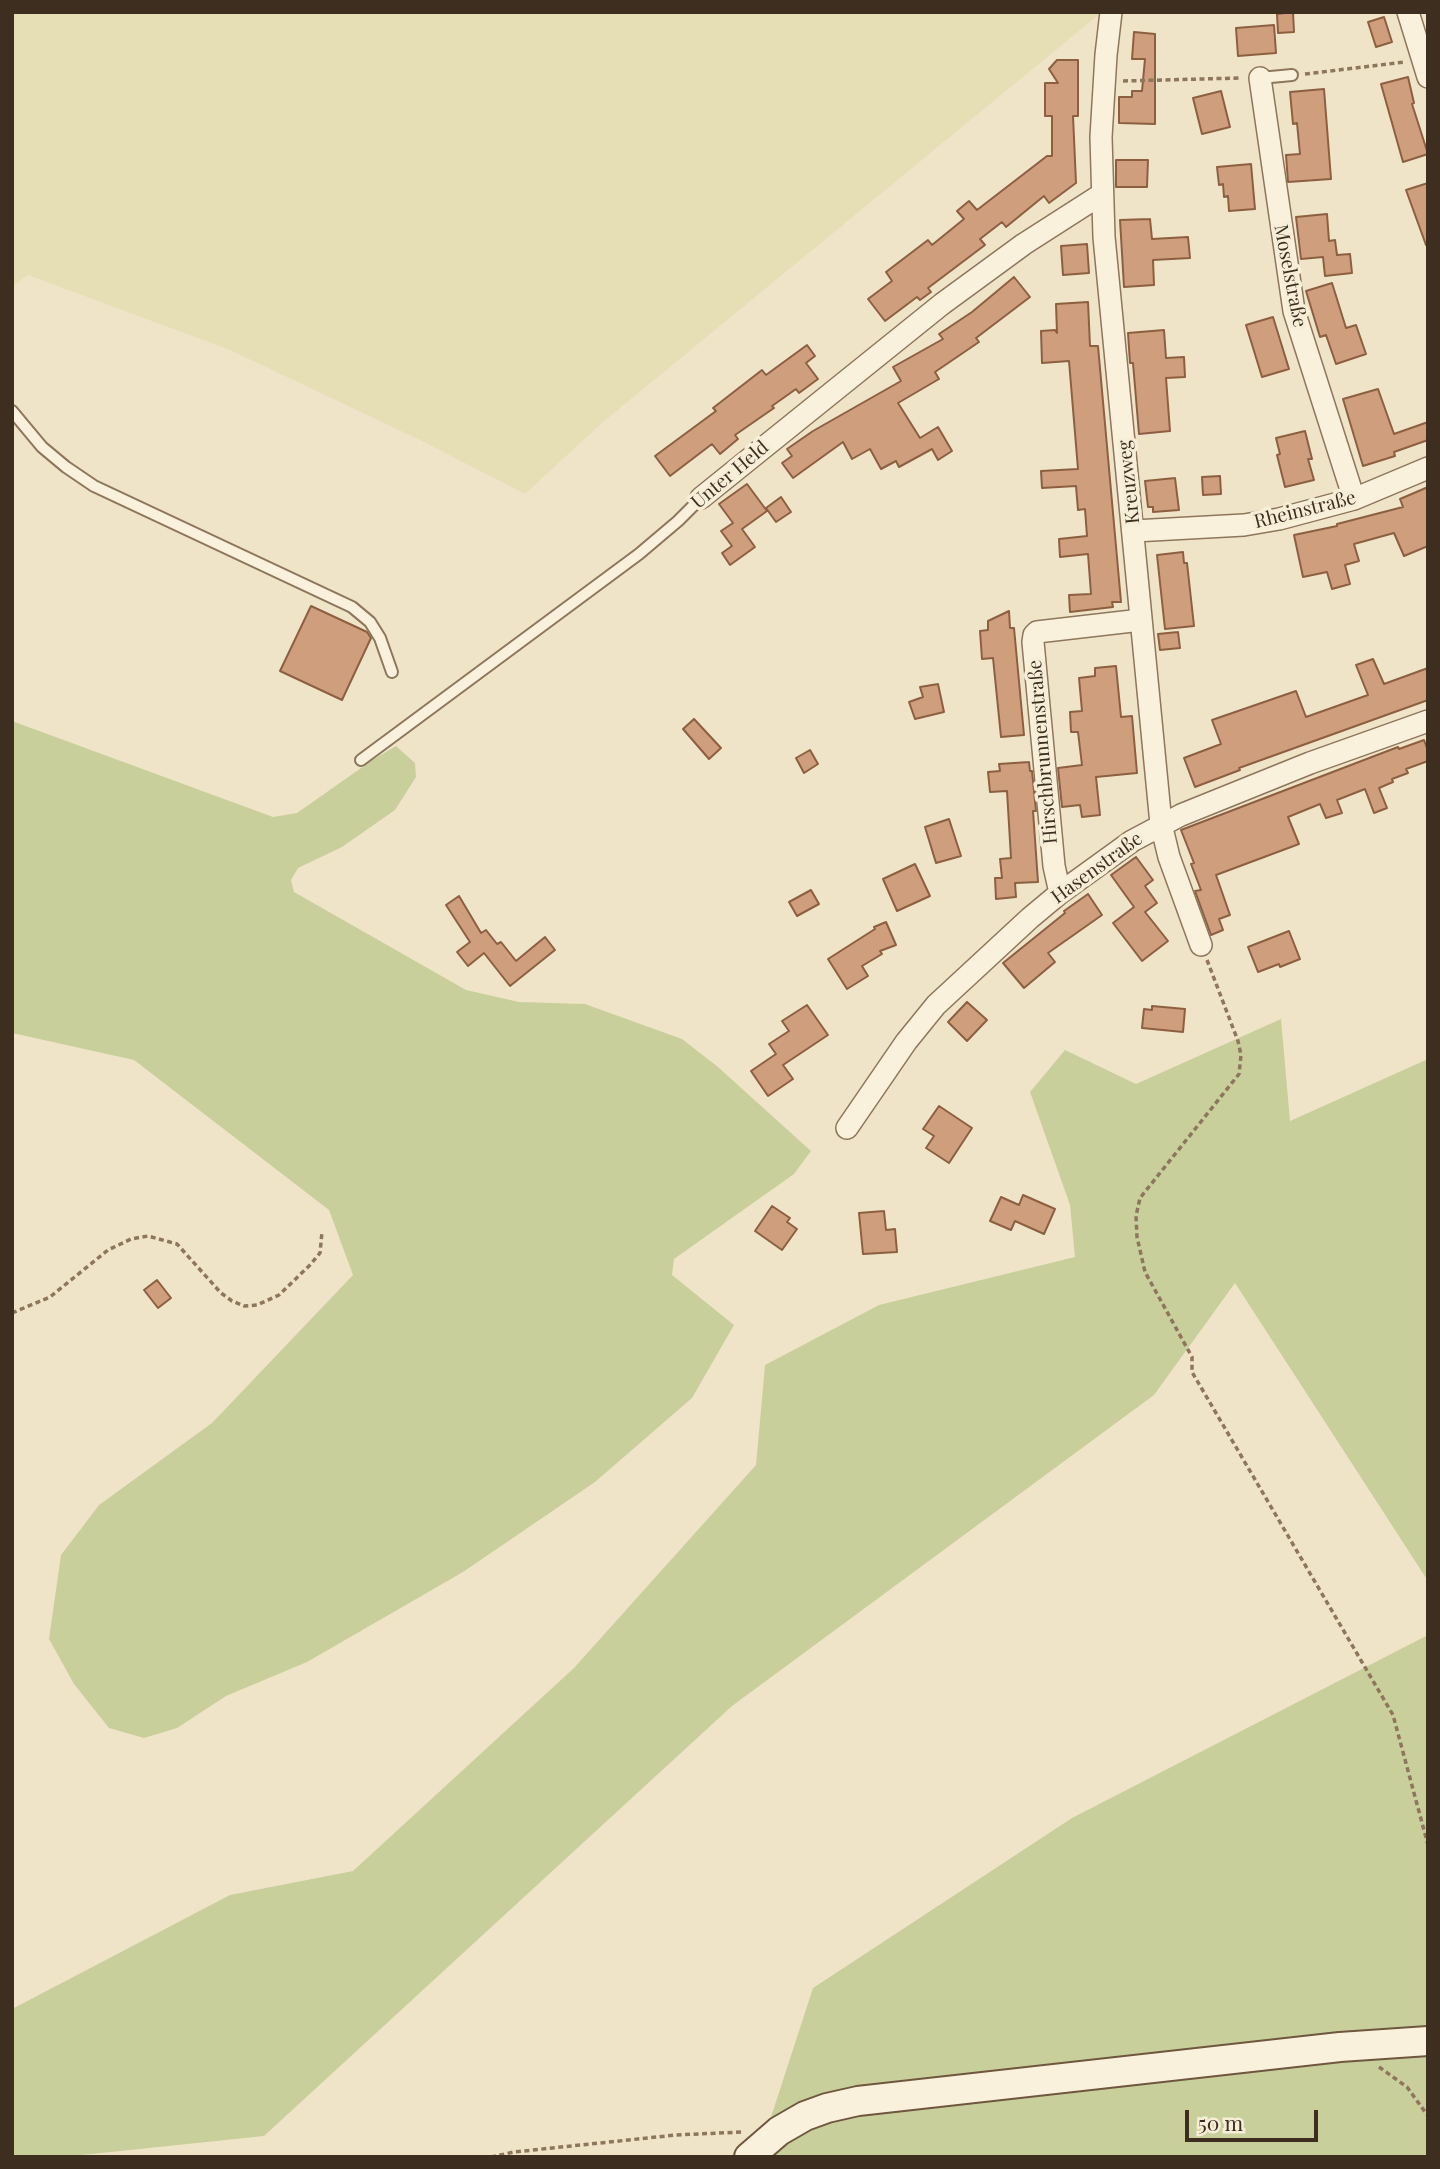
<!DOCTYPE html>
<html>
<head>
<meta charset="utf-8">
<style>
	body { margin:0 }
	#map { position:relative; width:1440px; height:2169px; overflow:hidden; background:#f0e4c8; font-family:"Playfair Display",serif }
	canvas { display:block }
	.frame { position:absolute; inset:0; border:14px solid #3d2e20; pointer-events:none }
	.scale { position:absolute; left:1185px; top:2110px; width:133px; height:32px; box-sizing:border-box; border:4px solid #3d2e20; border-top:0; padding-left:9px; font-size:21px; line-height:24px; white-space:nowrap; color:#3d2e20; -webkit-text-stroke:5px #f7eed8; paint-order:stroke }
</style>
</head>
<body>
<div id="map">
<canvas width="1440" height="2169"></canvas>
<div class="frame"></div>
<div class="scale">50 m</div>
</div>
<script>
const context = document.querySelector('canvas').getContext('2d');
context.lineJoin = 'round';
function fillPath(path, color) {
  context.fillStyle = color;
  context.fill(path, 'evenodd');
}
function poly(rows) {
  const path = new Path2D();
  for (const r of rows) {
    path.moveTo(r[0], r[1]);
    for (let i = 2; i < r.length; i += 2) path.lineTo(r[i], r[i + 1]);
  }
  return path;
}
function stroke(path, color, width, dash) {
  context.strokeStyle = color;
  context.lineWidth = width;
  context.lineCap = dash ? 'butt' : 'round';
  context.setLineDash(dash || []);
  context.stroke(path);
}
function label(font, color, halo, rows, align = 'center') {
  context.font = font + ' "Playfair Display",serif';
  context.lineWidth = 7;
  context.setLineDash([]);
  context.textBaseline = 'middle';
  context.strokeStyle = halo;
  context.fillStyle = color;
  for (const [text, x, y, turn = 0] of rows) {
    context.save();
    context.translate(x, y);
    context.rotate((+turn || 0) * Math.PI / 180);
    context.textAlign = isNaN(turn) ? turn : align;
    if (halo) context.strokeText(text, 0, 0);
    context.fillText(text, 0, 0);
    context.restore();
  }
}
const farmland = poly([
	[12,12,1102,12,603,422,525,494,424,442,230,350,28,275,12,287]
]);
const green = poly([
	[12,721,273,817,297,813,371,761,396,746,415,763,416,777,395,810,342,847,298,868,291,880,294,892,466,990,519,1002,585,1004,682,1039,718,1067,811,1151,794,1174,674,1259,672,1275,734,1325,692,1398,595,1482,463,1572,307,1662,226,1696,177,1728,144,1738,109,1728,74,1684,49,1639,61,1555,99,1505,212,1423,353,1275,329,1210,134,1060,12,1033],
	[1281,1019,1290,1121,1428,1059,1428,1581,1235,1283,1154,1395,732,1706,264,2136,63,2157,12,2157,12,2009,230,1895,353,1871,574,1668,756,1465,765,1365,879,1305,1075,1257,1070,1205,1030,1092,1065,1050,1136,1084],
	[1428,1635,1428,2157,758,2157,813,1988,1072,1818]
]);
const building = poly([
	[1293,12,1294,32,1278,33,1277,14,1293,12],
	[1384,17,1392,42,1376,47,1368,22,1384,17],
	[1274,25,1276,53,1238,56,1236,28,1274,25],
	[1134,32,1155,34,1155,124,1119,123,1119,97,1132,97,1132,91,1142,91,1145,59,1132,59,1134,32],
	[1057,60,1078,60,1078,116,1073,116,1076,183,1049,203,1044,196,1006,227,1002,222,980,239,985,245,928,288,931,292,920,300,917,297,885,321,868,299,892,281,886,272,928,240,932,245,964,219,957,211,969,201,977,210,1047,156,1052,156,1052,116,1045,116,1045,83,1058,83,1049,69,1057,60],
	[1408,77,1414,103,1412,104,1428,154,1403,162,1381,84,1408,77],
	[1324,89,1331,179,1288,182,1286,155,1300,154,1297,123,1293,124,1290,92,1324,89],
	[1221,91,1230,127,1202,134,1193,98,1221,91],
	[1116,160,1148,160,1147,187,1116,187,1116,160],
	[1251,164,1255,209,1229,211,1228,196,1224,197,1223,184,1219,185,1217,167,1251,164],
	[1428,183,1428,244,1426,245,1406,190,1428,183],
	[1327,214,1329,241,1335,240,1337,255,1350,254,1352,273,1325,276,1323,257,1301,259,1296,217,1327,214],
	[1150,219,1152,239,1188,237,1190,258,1153,260,1154,285,1124,287,1120,220,1150,219],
	[1087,244,1089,273,1063,275,1061,246,1087,244],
	[1014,277,1030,297,976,338,979,342,935,372,939,379,898,403,920,438,938,427,952,451,938,460,932,449,899,467,896,461,881,469,870,449,852,459,843,442,793,478,782,463,792,456,787,449,813,431,901,381,893,367,943,339,939,334,972,312,1014,277],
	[1332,283,1346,328,1356,325,1366,354,1336,364,1326,335,1320,337,1306,291,1332,283],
	[1088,302,1090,346,1098,346,1121,602,1112,602,1113,607,1070,612,1069,595,1091,594,1088,554,1060,557,1059,539,1087,536,1085,509,1078,510,1076,486,1042,488,1041,471,1078,469,1069,361,1042,363,1041,331,1055,330,1057,333,1056,304,1088,302],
	[1273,317,1289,369,1262,377,1246,325,1273,317],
	[1164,330,1166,358,1184,357,1185,377,1166,378,1170,431,1139,434,1133,363,1130,363,1128,333,1164,330],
	[807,345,815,356,806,363,818,379,799,393,796,389,772,406,774,408,735,435,738,439,720,454,712,444,670,476,655,456,716,411,713,408,762,370,766,375,807,345],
	[1378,389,1394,434,1428,422,1428,440,1394,452,1395,456,1363,466,1343,399,1378,389],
	[1305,431,1312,459,1308,459,1314,480,1285,487,1277,455,1280,454,1276,438,1305,431],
	[1220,476,1221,494,1203,495,1202,477,1220,476],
	[1175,478,1179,510,1153,512,1153,507,1148,507,1145,481,1175,478],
	[747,484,767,511,742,529,755,547,730,565,722,553,732,546,721,531,733,523,719,504,747,484],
	[1428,487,1428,546,1404,556,1394,533,1354,544,1359,561,1345,565,1350,584,1332,589,1327,572,1303,577,1294,535,1337,526,1337,524,1403,507,1400,499,1428,487],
	[781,497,791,512,776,522,766,508,781,497],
	[1183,552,1184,563,1187,563,1194,626,1165,629,1157,555,1183,552],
	[311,606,367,632,371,638,342,700,280,671,311,606],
	[1009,611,1010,628,1014,628,1024,735,1001,737,993,658,982,659,980,631,988,630,988,621,1009,611],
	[1178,632,1180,648,1160,650,1158,634,1178,632],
	[1373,659,1384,684,1428,668,1428,700,1239,768,1240,770,1195,787,1184,758,1221,744,1212,720,1296,691,1306,717,1368,695,1356,665,1373,659],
	[1116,666,1121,717,1132,716,1137,773,1096,777,1100,815,1082,817,1080,805,1062,807,1058,768,1082,765,1078,732,1071,732,1070,712,1082,711,1079,678,1095,676,1095,668,1116,666],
	[938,684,944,712,915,719,909,702,923,697,920,687,938,684],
	[694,719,721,748,709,759,683,729,694,719],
	[1424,740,1428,751,1428,761,1406,769,1408,773,1392,779,1393,782,1379,788,1387,808,1374,813,1365,789,1337,800,1342,813,1326,818,1320,804,1288,817,1299,844,1216,875,1230,915,1219,919,1223,930,1211,935,1195,891,1201,890,1191,864,1194,863,1181,830,1398,747,1399,749,1424,740],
	[810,750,818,764,804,773,796,758,810,750],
	[1029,762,1030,771,1032,771,1036,811,1033,811,1038,882,1015,883,1016,897,996,899,995,878,1002,878,1000,859,1011,858,1007,791,990,792,988,772,1000,771,999,764,1029,762],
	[949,819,961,856,936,863,925,827,949,819],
	[1136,857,1153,880,1145,886,1157,903,1145,912,1168,941,1142,961,1113,923,1134,907,1111,875,1136,857],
	[915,864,930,896,897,911,883,879,915,864],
	[811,890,819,904,797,916,789,902,811,890],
	[1088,894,1102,915,1048,953,1055,962,1024,988,1003,963,1065,913,1064,911,1088,894],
	[459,896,481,933,486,930,497,944,501,942,516,961,545,937,555,950,510,986,484,953,468,966,457,952,470,942,446,905,459,896],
	[886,922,896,945,880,951,882,954,862,966,868,976,847,989,828,959,875,929,874,927,886,922],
	[1289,931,1300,959,1280,967,1279,964,1258,972,1248,947,1289,931],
	[967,1002,987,1020,967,1041,948,1022,967,1002],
	[807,1005,828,1035,783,1065,793,1079,768,1096,751,1071,776,1054,769,1044,789,1031,782,1021,807,1005],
	[1152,1006,1185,1009,1183,1032,1142,1028,1144,1009,1152,1010,1152,1006],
	[939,1106,972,1128,949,1163,926,1148,934,1136,923,1129,939,1106],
	[1023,1195,1055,1209,1044,1234,1015,1221,1011,1230,990,1221,1001,1197,1019,1205,1023,1195],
	[772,1206,790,1218,787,1222,797,1229,782,1250,755,1231,772,1206],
	[884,1211,886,1230,895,1229,897,1252,863,1254,859,1213,884,1211],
	[157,1280,171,1298,158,1308,144,1290,157,1280]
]);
const path = poly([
	[1305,74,1405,62],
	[1123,81,1241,78],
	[1207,960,1238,1041,1241,1055,1239,1074,1140,1198,1136,1216,1137,1237,1145,1272,1192,1357,1192,1372,1393,1715,1428,1845],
	[12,1313,50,1297,108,1250,131,1239,148,1236,177,1244,221,1293,232,1301,244,1306,257,1305,279,1295,310,1265,320,1253,322,1232],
	[1379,2067,1407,2087,1428,2116],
	[491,2157,514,2152,676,2135,742,2132]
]);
const lane = poly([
	[1260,78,1292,75],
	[12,411,42,447,66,467,94,486,352,607,370,622,380,638,392,672],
	[361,760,639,554,678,521,701,498]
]);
const street = poly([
	[1111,12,1106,55,1101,137,1104,237,1161,824,1169,857,1201,945],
	[1408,12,1428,77],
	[1260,78,1294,311,1354,499],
	[701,498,942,304,1024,244,1102,194],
	[1134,531,1244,525,1279,519,1354,499,1428,468],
	[1060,893,1054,866,1033,642,1034,635,1037,632,1141,620],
	[847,1128,906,1042,936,1005,1030,918,1060,893,1132,841,1181,815,1310,763,1428,721]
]);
const secondary = poly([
	[749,2157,779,2131,805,2116,827,2108,858,2101,1340,2047,1428,2041]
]);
const streetNames = [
	["Moselstraße",1290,276,79],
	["Unter Held",730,475,-40],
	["Kreuzweg",1129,482,-96],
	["Rheinstraße",1305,510,-14],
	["Hirschbrunnenstraße",1043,752,-95],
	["Hasenstraße",1097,868,-36]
];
fillPath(farmland, '#e6deb5');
fillPath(green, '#c9cf9b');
fillPath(building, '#cf9f7d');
stroke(building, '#8d5f41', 2);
stroke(lane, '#8d765c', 14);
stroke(street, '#8d765c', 24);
stroke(secondary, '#6f573f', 32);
stroke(path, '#8d765c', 3.5, [5, 3.5]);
stroke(lane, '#faf1dc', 10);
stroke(street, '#faf1dc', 21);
stroke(secondary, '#faf1dc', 28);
label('19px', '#3d2e20', '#f7eed8', streetNames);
</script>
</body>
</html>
